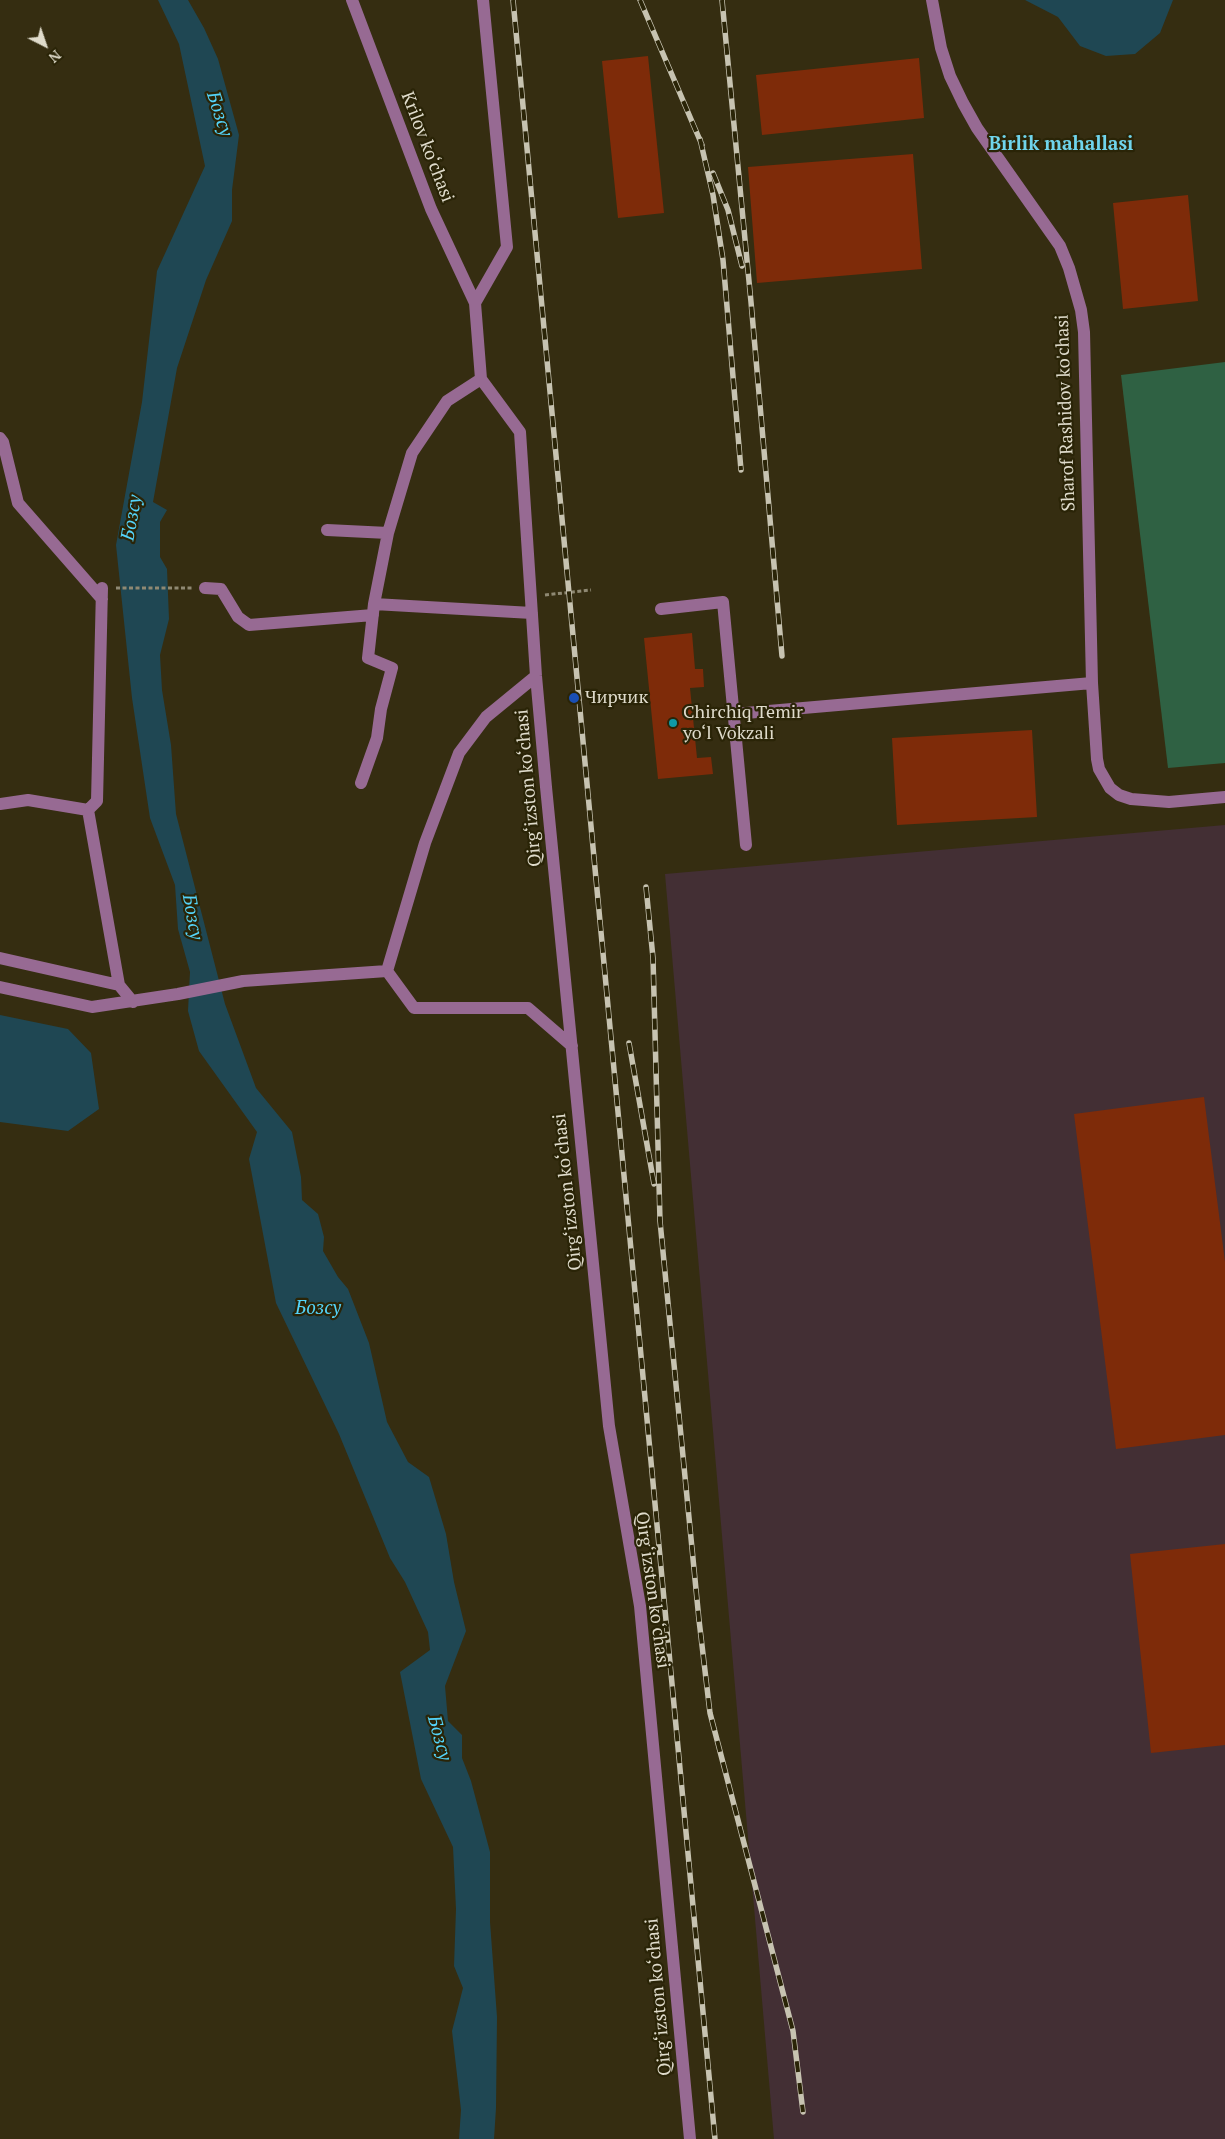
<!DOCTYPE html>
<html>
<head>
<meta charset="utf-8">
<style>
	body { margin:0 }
	#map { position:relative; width:1225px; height:2139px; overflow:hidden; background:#352d11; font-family:"PT Serif",serif }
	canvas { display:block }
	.north { position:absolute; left:20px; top:20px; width:50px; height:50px; -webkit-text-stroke:4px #2a2407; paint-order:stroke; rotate:139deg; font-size:14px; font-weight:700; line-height:20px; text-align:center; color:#dfdbcb }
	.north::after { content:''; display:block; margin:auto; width:18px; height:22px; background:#dfdbcb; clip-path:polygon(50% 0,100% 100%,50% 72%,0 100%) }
</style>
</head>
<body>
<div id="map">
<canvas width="1225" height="2139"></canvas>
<div class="north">N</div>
</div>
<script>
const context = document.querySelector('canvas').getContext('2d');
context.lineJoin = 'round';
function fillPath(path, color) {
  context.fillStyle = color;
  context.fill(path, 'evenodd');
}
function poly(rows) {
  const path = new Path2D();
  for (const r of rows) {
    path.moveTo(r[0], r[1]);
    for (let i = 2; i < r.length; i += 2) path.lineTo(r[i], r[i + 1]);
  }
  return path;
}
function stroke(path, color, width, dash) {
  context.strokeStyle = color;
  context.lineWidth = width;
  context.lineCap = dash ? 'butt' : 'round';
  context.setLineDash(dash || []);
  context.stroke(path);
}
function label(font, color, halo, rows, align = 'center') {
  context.font = font + ' "PT Serif",serif';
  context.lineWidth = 4.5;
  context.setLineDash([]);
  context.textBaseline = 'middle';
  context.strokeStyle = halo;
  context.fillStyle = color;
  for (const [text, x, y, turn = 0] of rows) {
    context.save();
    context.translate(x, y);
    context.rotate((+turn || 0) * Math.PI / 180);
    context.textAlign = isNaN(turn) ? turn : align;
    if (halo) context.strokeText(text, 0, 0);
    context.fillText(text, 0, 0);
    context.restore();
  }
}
const industrial = poly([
	[1225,825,1225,2139,774,2139,665,874]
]);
const green = poly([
	[1225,362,1225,763,1168,768,1121,375]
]);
const water = poly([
	[158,0,188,0,204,28,218,59,239,135,232,190,232,221,206,280,177,368,153,502,167,510,160,522,160,557,167,569,169,619,160,655,162,690,171,745,176,814,225,1004,256,1088,292,1132,301,1177,302,1200,318,1214,324,1237,323,1251,338,1277,348,1289,369,1343,387,1422,408,1462,429,1477,446,1534,454,1582,466,1631,445,1686,448,1721,462,1735,462,1758,471,1781,490,1852,490,1922,497,2017,496,2108,494,2139,459,2139,461,2110,452,2031,463,1988,454,1966,456,1909,453,1847,421,1779,400,1672,430,1650,428,1632,405,1582,390,1558,339,1434,276,1303,249,1159,257,1132,199,1051,188,1011,190,972,178,929,175,885,150,818,132,698,116,545,142,402,157,271,205,166,179,44],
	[1025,0,1173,0,1160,33,1135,54,1106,56,1080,46,1058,17],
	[0,1015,68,1029,91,1053,99,1109,68,1131,0,1122]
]);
const building = poly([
	[648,56,664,213,618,218,602,61],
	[919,58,924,118,762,135,756,75],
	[913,154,922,269,757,283,748,167],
	[1188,195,1198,301,1123,309,1113,203],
	[692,633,695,669,703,669,704,687,690,688,697,758,711,757,713,774,658,779,644,638],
	[1032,730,1037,817,897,825,892,738],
	[1204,1097,1225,1262,1225,1435,1116,1449,1074,1114],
	[1225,1544,1225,1745,1151,1753,1130,1554]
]);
const path = poly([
	[116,588,192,588],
	[545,595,591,590]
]);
const minor = poly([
	[352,0,431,209,475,303,481,379,520,432,536,676,546,787,609,1426,640,1606,690,2139],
	[932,0,941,48,950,76,963,103,977,128,1060,246,1069,268,1081,310,1084,332,1092,683,1097,759,1099,769,1110,788,1119,795,1131,799,1169,802,1225,797],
	[475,303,507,247,483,0],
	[0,438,3,442,18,503,102,599],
	[327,530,388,533],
	[102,588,97,801,88,810,119,985,133,1002],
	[205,588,221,589,238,617,249,625,373,615],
	[374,604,532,613],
	[661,609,723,602,746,845],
	[734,714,1092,683],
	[361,783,377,738,381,709,392,668,368,658,374,604,388,533,412,453,447,401,481,379],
	[0,804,28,800,88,810],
	[0,958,119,985],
	[387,971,425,843,459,753,486,717,536,676],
	[387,971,414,1008,528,1008,572,1046],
	[0,987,92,1007,178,994,243,981,387,971]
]);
const rail = poly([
	[513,0,715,2139],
	[640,0,702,145],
	[722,0,751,302,782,656],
	[700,139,713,195,723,260,741,470],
	[713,173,728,210,742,266],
	[646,887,653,958,660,1221,699,1620,710,1713,793,2031,803,2112],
	[629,1043,654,1184]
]);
const markers = [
	[574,698,6,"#1a4fb4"],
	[673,723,5,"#0f9aa8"]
];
const streetNames = [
	["Krilov ko‘chasi",427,147,69],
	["Sharof Rashidov ko'chasi",1066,413,-92],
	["Qirg‘izston ko‘chasi",529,788,-95],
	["Qirg‘izston ko‘chasi",568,1192,-96],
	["Qirg‘izston ko‘chasi",652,1590,82],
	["Qirg‘izston ko‘chasi",659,1997,-95]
];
const poiNames = [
	["Чирчик",585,698],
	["Chirchiq Temir",683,713],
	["yo‘l Vokzali",683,734]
];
const waterNames = [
	["Бозсу",219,114,72],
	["Бозсу",132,518,-80],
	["Бозсу",192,917,80],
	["Бозсу",318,1309],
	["Бозсу",439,1738,75]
];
const neighbourhoodNames = [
	["Birlik mahallasi",1061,145]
];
fillPath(industrial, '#432f34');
fillPath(green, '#2f6143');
fillPath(water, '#1f4753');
fillPath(building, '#7e2b09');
stroke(path, '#8f8973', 3, [4, 2.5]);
stroke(minor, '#976a93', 12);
stroke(rail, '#c7c3b1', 5.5);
stroke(rail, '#2a2407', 4, [11]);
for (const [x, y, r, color] of markers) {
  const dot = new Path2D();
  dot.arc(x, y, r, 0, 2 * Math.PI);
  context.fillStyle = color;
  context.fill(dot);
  stroke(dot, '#2a2407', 2);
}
label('18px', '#dfdbcb', '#2a2407', streetNames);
label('18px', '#dfdbcb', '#2a2407', poiNames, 'left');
label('italic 19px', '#54d3f8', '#2a2407', waterNames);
label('bold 19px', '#70d5ed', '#2a2407', neighbourhoodNames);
</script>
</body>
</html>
